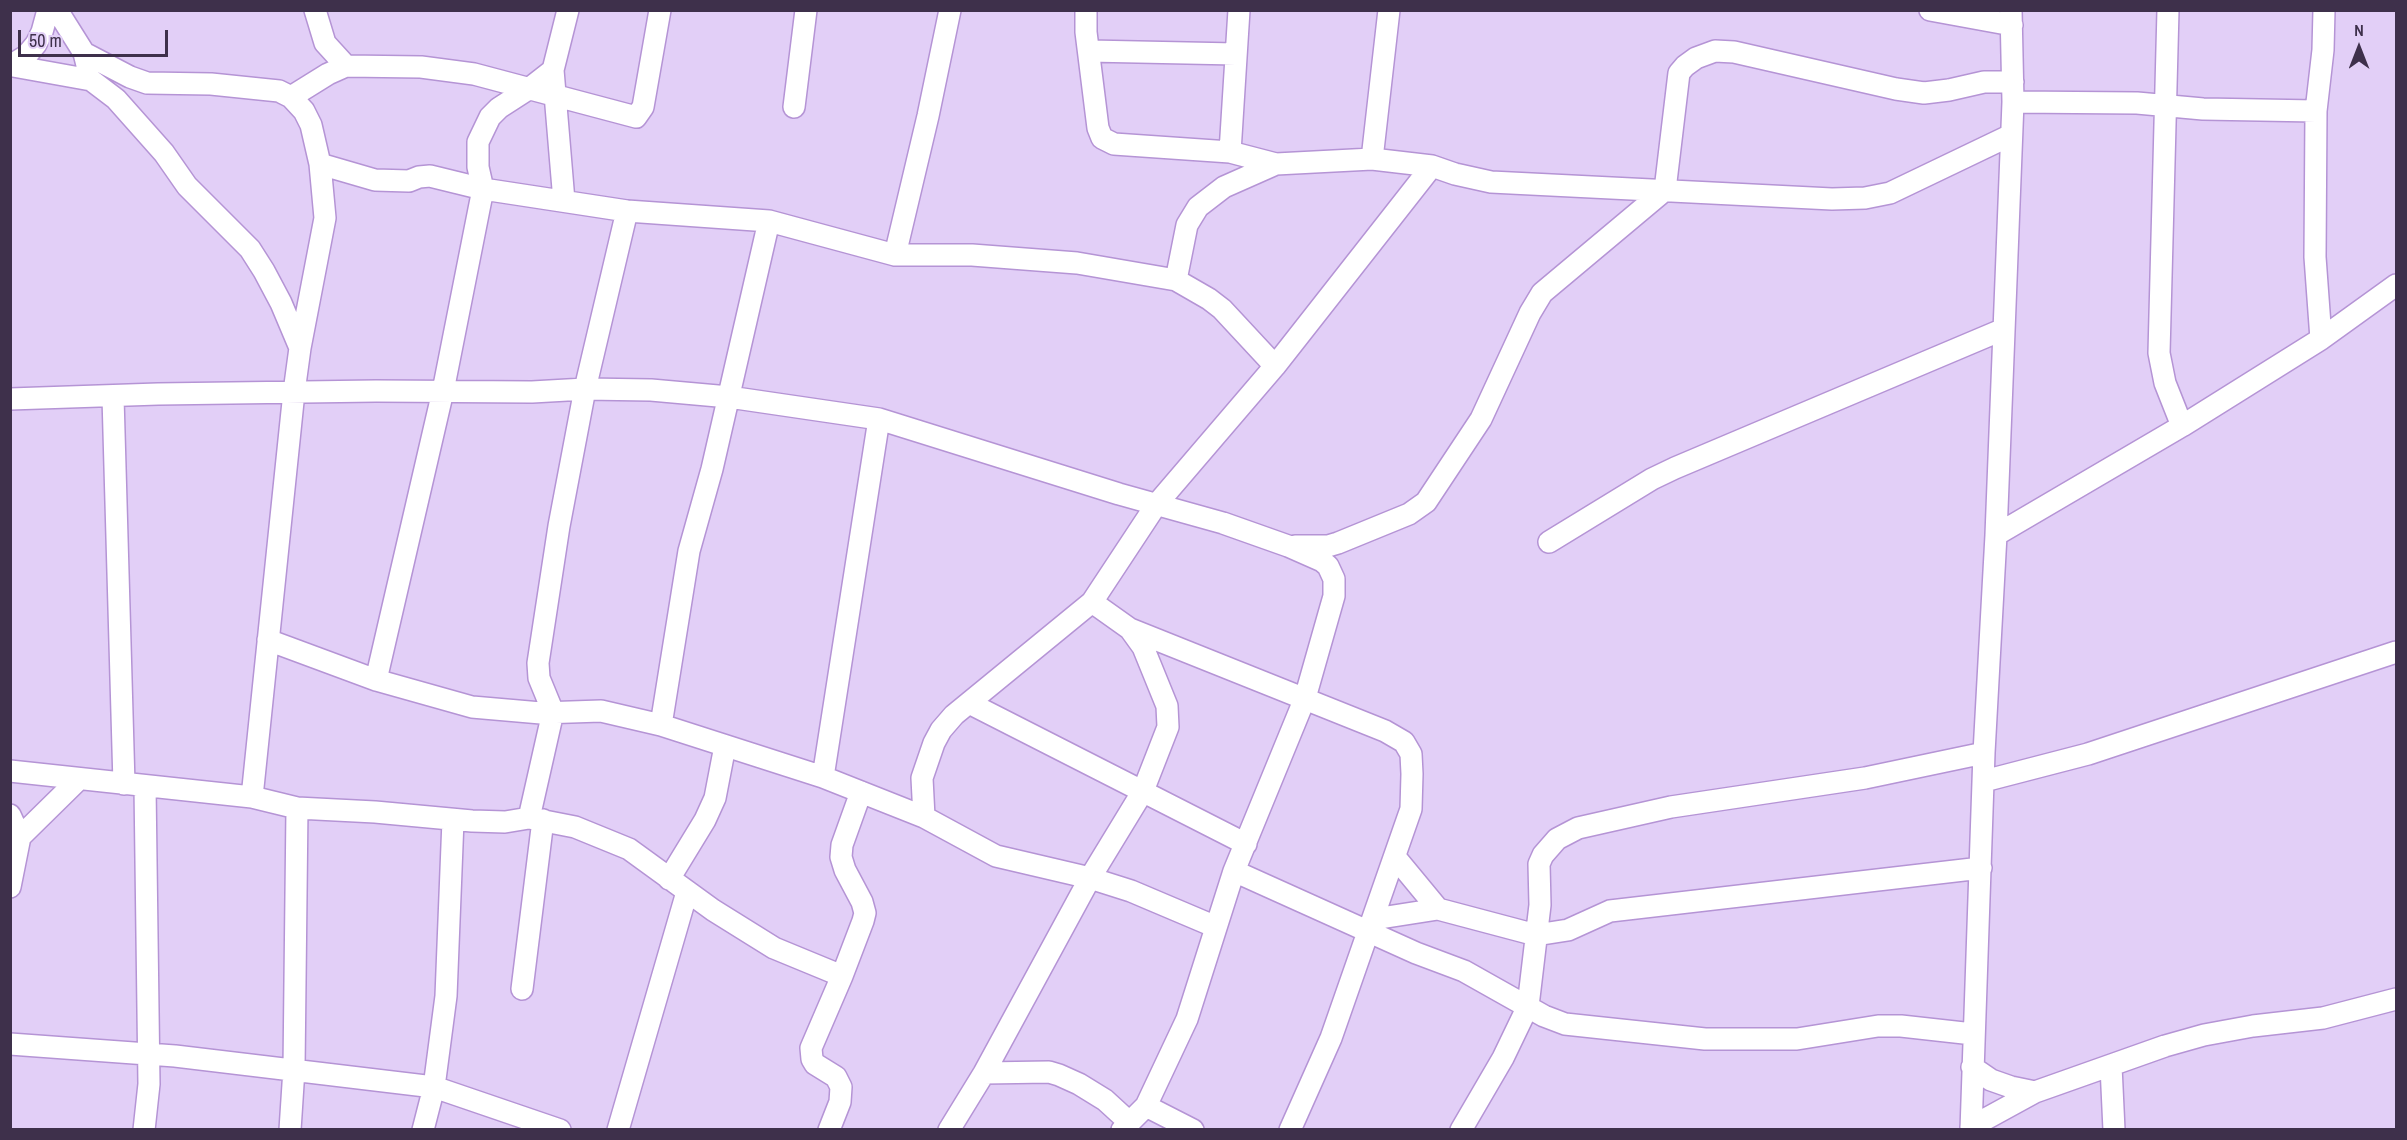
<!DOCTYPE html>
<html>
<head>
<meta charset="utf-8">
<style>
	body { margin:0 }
	#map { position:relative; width:2407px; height:1140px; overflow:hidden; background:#e2cff7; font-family:"Archivo Narrow",sans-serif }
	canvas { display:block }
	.frame { position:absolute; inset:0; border:12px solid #3e304b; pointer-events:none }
	.north { position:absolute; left:2329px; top:18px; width:60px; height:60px; -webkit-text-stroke:4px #e2cff7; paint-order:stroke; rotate:0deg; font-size:16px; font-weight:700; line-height:24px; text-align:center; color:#3e304b }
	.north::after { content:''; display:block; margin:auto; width:21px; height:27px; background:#3e304b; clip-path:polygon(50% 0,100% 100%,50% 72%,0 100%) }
	.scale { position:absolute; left:18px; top:30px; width:150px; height:27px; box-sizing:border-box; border:3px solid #3e304b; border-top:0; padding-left:8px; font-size:18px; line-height:21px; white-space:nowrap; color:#3e304b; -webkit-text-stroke:4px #e2cff7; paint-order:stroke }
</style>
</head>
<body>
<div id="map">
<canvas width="2407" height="1140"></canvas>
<div class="frame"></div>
<div class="north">N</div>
<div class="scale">50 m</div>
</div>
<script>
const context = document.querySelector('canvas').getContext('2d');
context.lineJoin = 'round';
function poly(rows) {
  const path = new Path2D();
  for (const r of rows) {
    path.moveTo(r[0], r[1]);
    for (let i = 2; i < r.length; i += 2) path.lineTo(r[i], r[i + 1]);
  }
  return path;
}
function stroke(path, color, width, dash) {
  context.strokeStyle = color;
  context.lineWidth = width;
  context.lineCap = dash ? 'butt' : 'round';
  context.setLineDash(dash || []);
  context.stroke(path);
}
const street = poly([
	[57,10,84,53,87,65],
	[315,10,325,43,346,66],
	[1086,10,1086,32,1098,128,1102,138,1114,144,1230,152,1276,164,1372,159,1432,166,1455,174,1491,182,1832,199,1865,198,1890,193,2011,135],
	[1930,10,2012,25],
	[2168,10,2159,353,2165,383,2182,426],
	[1089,51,1236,54],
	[84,53,130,77,147,83,211,84,279,91,291,97,304,111,311,125,320,164,325,218,300,348,294,392,252,797],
	[10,66,26,56,36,44,42,32,48,10],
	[13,66,91,80,116,99,164,153,187,186,250,249,264,271,281,303,300,348],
	[291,97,328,74,346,66,421,67,474,74,636,117,643,107,660,10],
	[2013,102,2137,103,2203,109,2316,111,2323,50,2324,10],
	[794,107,806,10],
	[2316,111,2315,257,2321,339],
	[1230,152,1239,10],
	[1372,159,1389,10],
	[320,164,375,180,409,181,419,177,430,176,483,189,627,211,769,221,895,255,972,255,1077,263,1176,280,1209,299,1222,309,1275,366],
	[564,201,553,70,568,10],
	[895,255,928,116,950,10],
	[1176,280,1187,225,1198,207,1224,187,1276,164],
	[113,397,124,784],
	[10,399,158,394,376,391,532,392,585,389,651,390,729,397,879,419,1119,494,1223,523,1288,546,1322,561,1328,566,1334,579,1334,596,1305,698,1234,871,1187,1019,1146,1106,1122,1130],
	[1996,535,2182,426,2321,339,2396,285],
	[1549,542,1652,479,1675,468,2004,329],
	[1295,546,1328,546,1338,543,1409,514,1426,502,1481,419,1530,313,1542,293,1665,190,1679,73,1685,66,1696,58,1715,51,1734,52,1896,89,1924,93,1949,90,1984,82,2013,82],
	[1092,602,1130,629,1385,731,1404,742,1411,754,1412,774,1411,809,1331,1038,1290,1130],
	[268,640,376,680,472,707,541,713,601,711,661,725,823,777,924,817,996,856,1090,878,1131,891,1216,927],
	[376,680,443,391,483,189,478,167,478,142,490,117,499,108,530,88,553,70],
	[969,703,1246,844],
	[661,725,689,551,712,469,769,221],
	[10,771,252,797,297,808,375,812,472,821,505,822,529,818,575,827,629,849,713,910,774,948,842,976],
	[823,777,879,419],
	[1984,781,2088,754,2396,652],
	[10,815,20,837,10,887],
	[924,817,922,778,934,743,941,730,954,715,1092,602,1156,505,1275,366,1432,166],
	[529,818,553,712,539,678,538,663,559,526,585,389,627,211],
	[20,837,79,779],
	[1395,857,1438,909],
	[1234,871,1416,953,1464,971,1544,1016,1565,1024,1705,1039,1797,1039,1878,1026,1901,1026,1973,1034],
	[669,879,705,820,715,798,725,746],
	[1374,919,1438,909,1536,935,1568,930,1610,911,1981,868],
	[522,989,543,820],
	[10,1044,175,1056,434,1087,560,1130],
	[2111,1066,2114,1130],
	[1972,1067,1991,1080,2011,1087,2035,1092],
	[984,1073,1049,1072,1059,1075,1079,1084,1105,1100,1129,1122],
	[1146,1106,1193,1130],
	[1971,1127,2035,1092,2165,1046,2204,1035,2253,1026,2323,1018,2396,999],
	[144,1130,149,1084,145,786],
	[290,1130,294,1069,297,808],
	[423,1130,434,1087,446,996,453,820],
	[618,1130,687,892],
	[829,1130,840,1102,841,1087,836,1077,815,1064,812,1059,811,1048,842,976,863,921,865,913,862,902,845,870,841,857,842,845,861,792],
	[949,1130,984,1073,1090,878,1143,791,1168,727,1167,706,1143,647,1130,629],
	[1461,1130,1503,1058,1528,1006,1540,905,1539,864,1543,855,1557,839,1578,828,1671,807,1865,778,1984,753],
	[1971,1130,1984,753,1996,535,2013,102,2011,10]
]);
stroke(street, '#b594d5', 24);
stroke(street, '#fff', 21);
</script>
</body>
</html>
